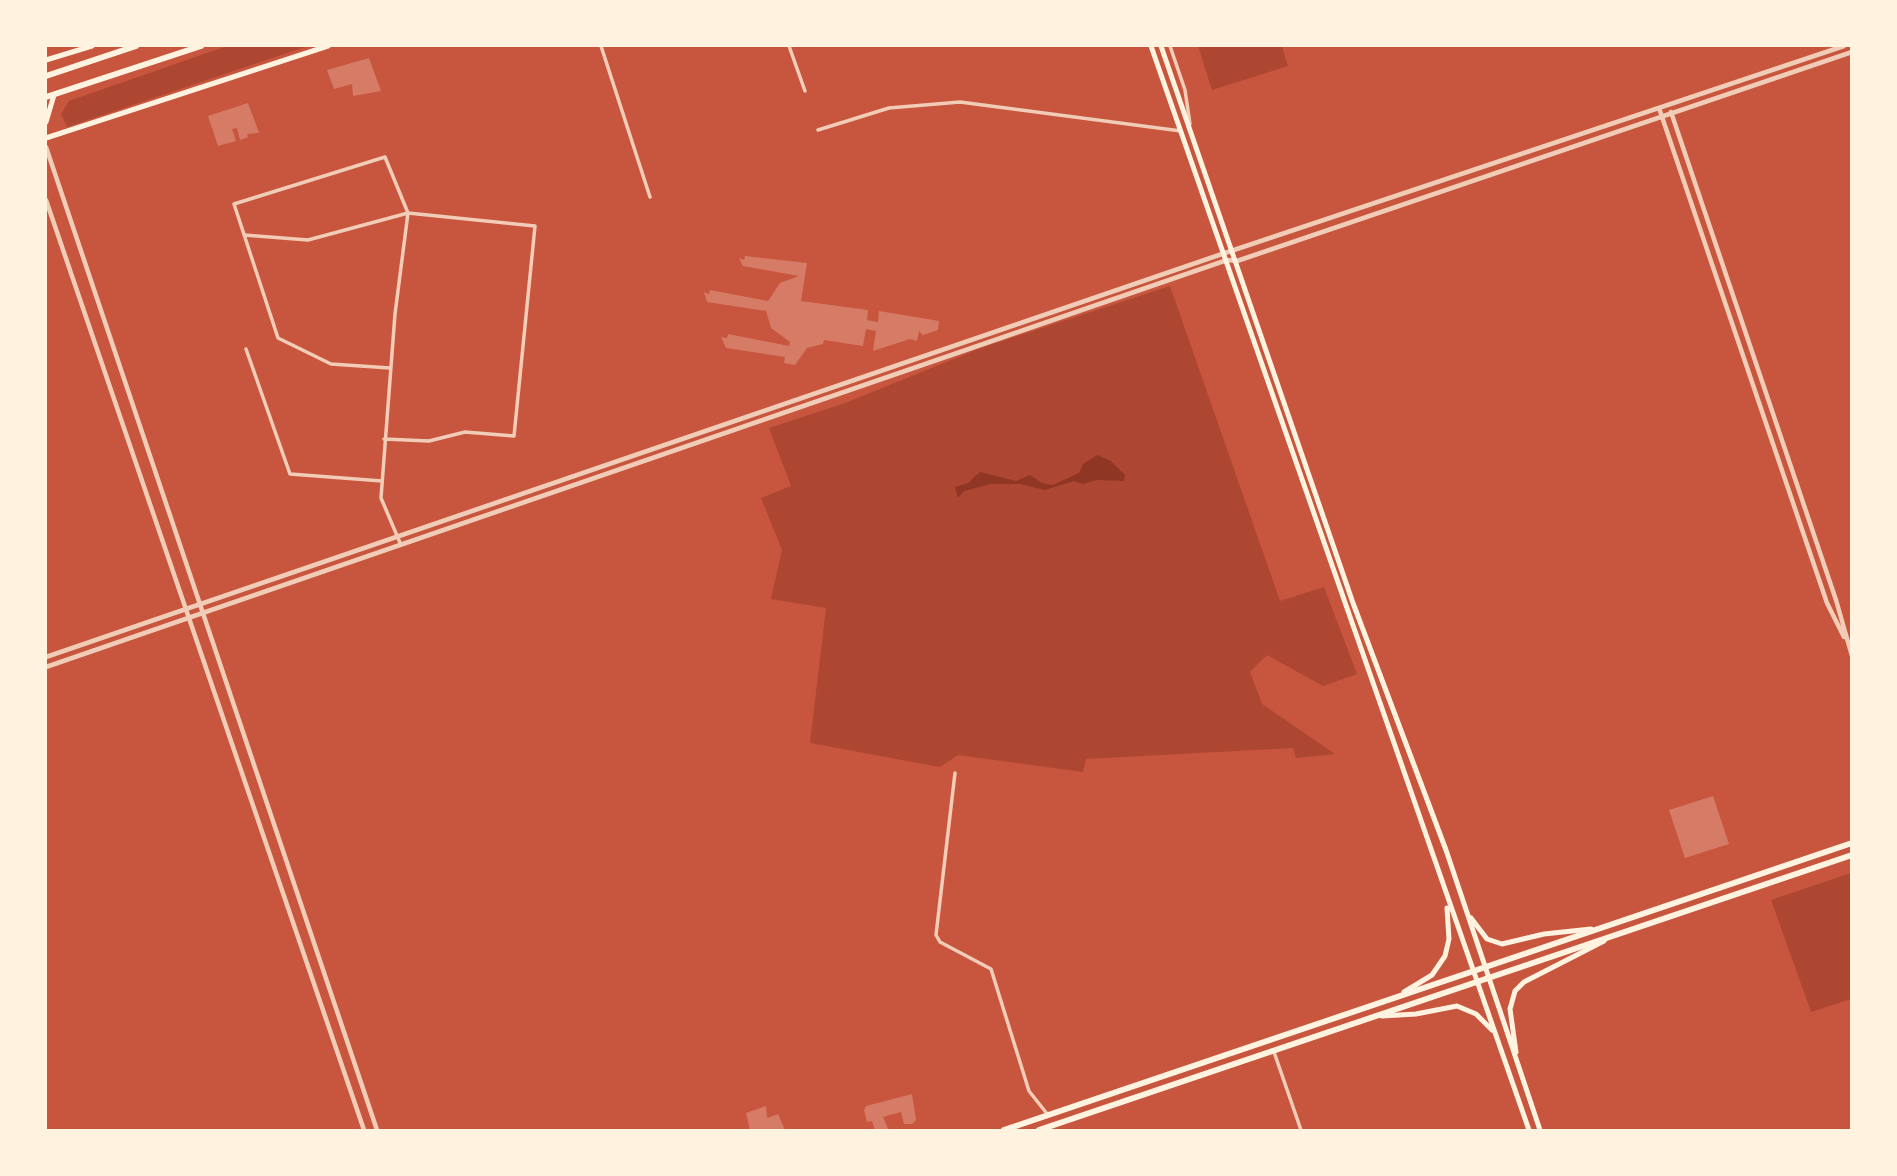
<!DOCTYPE html>
<html>
<head>
<meta charset="utf-8">
<style>
	body { margin:0 }
	#map { position:relative; width:1897px; height:1176px; overflow:hidden; background:#c8553d; font-family:"Fira Sans",sans-serif }
	canvas { display:block }
	.frame { position:absolute; inset:0; border:47px solid #fff3e0; pointer-events:none }
</style>
</head>
<body>
<div id="map">
<canvas width="1897" height="1176"></canvas>
<div class="frame"></div>
</div>
<script>
const context = document.querySelector('canvas').getContext('2d');
context.lineJoin = 'round';
function fillPath(path, color) {
  context.fillStyle = color;
  context.fill(path, 'evenodd');
}
function poly(rows) {
  const path = new Path2D();
  for (const r of rows) {
    path.moveTo(r[0], r[1]);
    for (let i = 2; i < r.length; i += 2) path.lineTo(r[i], r[i + 1]);
  }
  return path;
}
function stroke(path, color, width, dash) {
  context.strokeStyle = color;
  context.lineWidth = width;
  context.lineCap = dash ? 'butt' : 'round';
  context.setLineDash(dash || []);
  context.stroke(path);
}
const green = poly([
	[227,46,308,46,67,127,61,114,69,101],
	[1198,46,1282,46,1288,66,1212,90],
	[1170,286,1280,601,1324,587,1357,674,1323,686,1267,655,1250,672,1262,704,1335,754,1296,758,1293,748,1086,759,1083,772,958,755,940,767,810,743,826,608,771,599,782,550,761,498,791,486,769,428,845,403,981,348],
	[1851,873,1851,999,1811,1012,1771,900]
]);
const water = poly([
	[1097,455,1111,461,1125,475,1124,481,1097,480,1083,484,1074,481,1045,490,1020,484,991,484,964,491,958,498,955,487,968,483,980,472,1016,481,1030,475,1042,483,1053,485,1079,473,1083,464]
]);
const building = poly([
	[369,58,381,91,353,96,352,84,334,89,327,70],
	[248,103,259,133,247,134,248,137,240,140,237,128,232,129,236,141,218,146,208,116],
	[745,256,807,263,801,301,868,310,867,320,878,322,879,311,939,321,938,330,923,335,919,331,917,341,910,339,873,351,876,331,866,329,863,346,824,340,823,344,807,348,795,365,784,363,785,357,726,348,721,337,727,338,728,334,789,346,790,342,771,328,766,311,707,302,704,292,709,294,710,290,768,301,780,283,799,276,743,266,739,258,744,260],
	[1713,796,1729,844,1685,858,1669,810],
	[912,1094,916,1120,912,1124,904,1124,901,1112,883,1117,888,1129,875,1130,872,1121,867,1122,864,1110,866,1106],
	[766,1106,767,1118,778,1114,785,1130,750,1130,746,1113]
]);
const minor = poly([
	[601,46,650,197],
	[789,46,805,91],
	[1170,46,1185,90,1190,124],
	[818,130,889,108,960,102,1181,131],
	[244,235,308,240,408,213,535,226,514,436,465,432,429,441,384,439],
	[246,349,290,474,382,481],
	[390,368,331,364,278,338,234,204,385,157,408,213,395,314,381,498,401,545],
	[955,773,936,935,940,942,991,969,1029,1091,1048,1115],
	[1274,1052,1301,1130]
]);
const tertiary = poly([
	[1659,108,1827,603,1844,637],
	[1671,112,1836,600,1852,656],
	[46,147,377,1130],
	[46,200,364,1130],
	[46,657,1222,254,1844,46],
	[46,667,1227,260,1237,261,1852,52]
]);
const secondary = poly([
	[1151,46,1529,1130],
	[1161,46,1353,603,1446,850,1540,1130],
	[46,60,92,46],
	[46,122,54,95],
	[46,138,328,46],
	[1471,918,1487,939,1502,944,1544,934,1591,929],
	[1404,992,1432,975,1445,956,1449,939,1447,908],
	[1382,1016,1416,1014,1457,1006,1476,1014,1492,1030],
	[1516,1052,1510,1009,1515,991,1524,982,1604,941]
]);
const primary = poly([
	[1004,1130,1852,843],
	[1039,1130,1852,855]
]);
const trunk = poly([
	[46,76,136,46],
	[46,97,201,46]
]);
fillPath(green, '#ae4732');
fillPath(water, '#8f3625');
fillPath(building, '#d67c66');
stroke(minor, '#f1ccb7', 3.5);
stroke(tertiary, '#f1ccb7', 4.5);
stroke(secondary, '#fff3e0', 5);
stroke(primary, '#fff3e0', 6);
stroke(trunk, '#fff3e0', 6);
</script>
</body>
</html>
